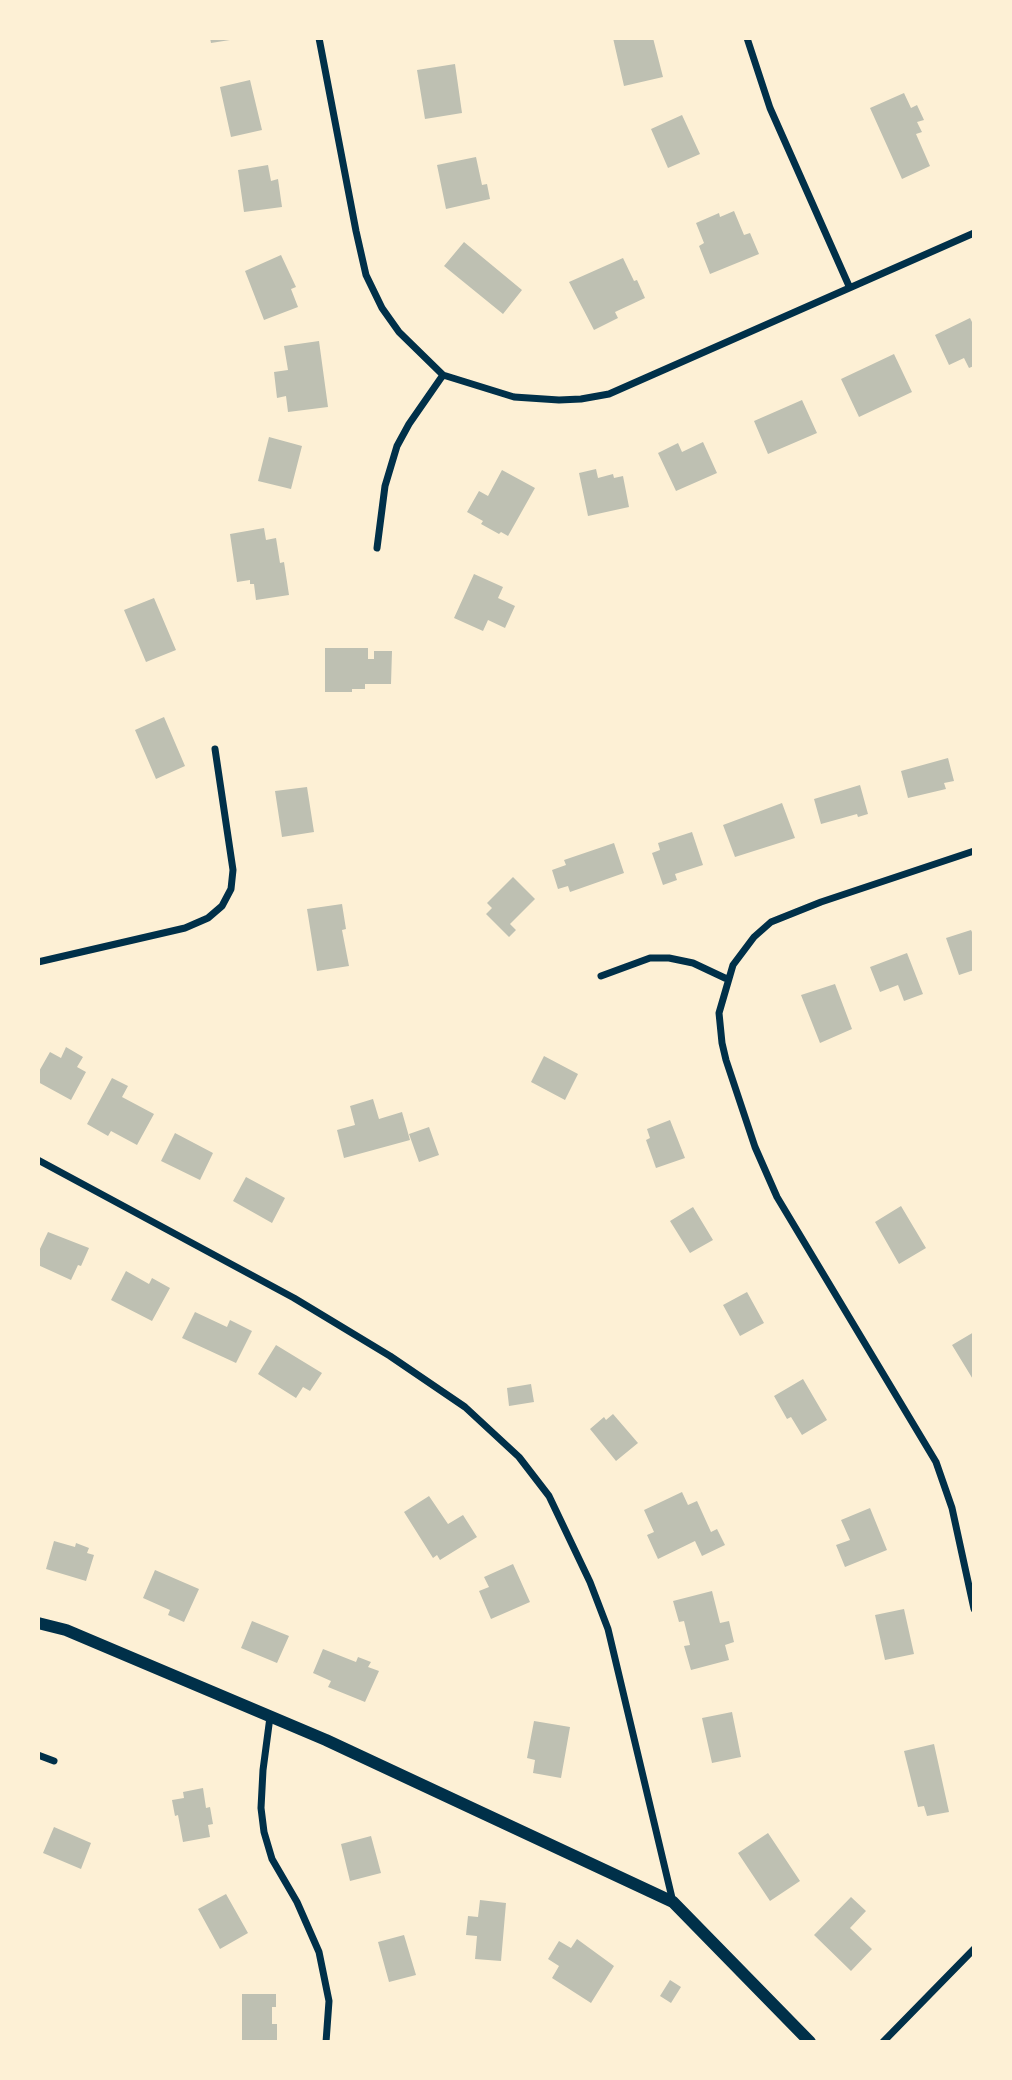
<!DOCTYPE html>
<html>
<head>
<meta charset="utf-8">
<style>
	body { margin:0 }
	#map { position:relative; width:1012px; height:2080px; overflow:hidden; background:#fdf0d5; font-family:"Crimson Pro",serif }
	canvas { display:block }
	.frame { position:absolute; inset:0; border:40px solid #fdf0d5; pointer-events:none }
</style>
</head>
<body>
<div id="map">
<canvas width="1012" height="2080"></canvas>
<div class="frame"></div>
</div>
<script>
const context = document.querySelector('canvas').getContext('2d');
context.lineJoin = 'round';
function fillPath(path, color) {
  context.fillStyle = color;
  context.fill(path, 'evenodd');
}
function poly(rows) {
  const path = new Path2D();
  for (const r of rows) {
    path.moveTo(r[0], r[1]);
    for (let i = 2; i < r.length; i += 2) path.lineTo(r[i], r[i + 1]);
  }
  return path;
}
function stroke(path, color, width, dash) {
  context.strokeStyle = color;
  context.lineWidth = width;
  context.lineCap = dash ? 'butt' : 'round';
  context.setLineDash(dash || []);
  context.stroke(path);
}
const building = poly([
	[210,38,230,38,230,40,211,43],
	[613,38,653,38,663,77,624,86],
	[455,64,462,113,425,119,417,70],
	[250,80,262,130,231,137,220,87],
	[904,93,911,108,917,105,924,120,917,122,922,132,916,134,930,166,902,179,870,108],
	[682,115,700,154,668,168,651,129],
	[476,157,482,185,487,184,490,199,446,209,437,165],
	[268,165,271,181,278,179,282,207,244,212,238,170],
	[734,211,744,235,750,233,759,254,710,274,699,246,704,243,696,223,719,213,720,217],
	[464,242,522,290,503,314,444,266],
	[281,255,296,287,291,289,298,307,264,320,245,271],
	[623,258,634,281,637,280,645,298,615,312,618,318,594,330,569,282],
	[970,318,974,326,974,366,969,368,964,358,949,365,935,335],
	[319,341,328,407,288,412,286,396,277,398,274,372,288,370,284,346],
	[894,354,912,392,859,417,841,379],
	[802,400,817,433,768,454,754,421],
	[269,437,302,446,291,489,258,481],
	[703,442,717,473,676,491,658,453,678,443,682,452],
	[596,469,598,478,613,474,614,478,623,476,629,507,588,516,579,473],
	[502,470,535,488,508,536,501,532,499,534,481,524,483,521,467,512,479,491,488,496],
	[264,528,266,540,276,538,280,563,284,562,289,595,256,600,254,584,250,584,250,580,237,582,230,534],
	[474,574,503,587,498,598,515,606,505,628,488,620,483,631,454,618],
	[154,598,176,650,146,662,124,610],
	[325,648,368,648,368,659,374,659,374,651,392,651,391,684,365,684,365,689,352,689,352,692,325,692],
	[164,717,185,766,156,779,135,730],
	[948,758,954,781,944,783,946,789,908,798,901,771],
	[860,785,868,814,858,817,857,814,821,824,814,799],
	[307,787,314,832,282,837,275,791],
	[782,803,795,838,735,857,723,825],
	[692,832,703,865,675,874,677,880,663,885,652,853,660,850,658,843],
	[614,843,624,873,570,892,568,886,558,889,552,870,566,865,564,860],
	[513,877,535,899,510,924,516,930,509,937,486,914,492,908,487,903],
	[342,904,346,929,342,930,349,966,317,971,307,909],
	[971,930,974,936,974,970,959,975,946,938],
	[907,953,923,994,904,1001,898,985,880,992,870,967],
	[835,984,852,1029,820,1043,801,995],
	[66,1047,83,1057,77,1067,86,1072,71,1100,38,1082,38,1073,50,1052,61,1058],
	[544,1056,578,1074,565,1100,531,1082],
	[112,1078,128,1086,122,1097,154,1114,137,1145,111,1131,108,1136,87,1124],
	[373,1099,379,1119,402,1112,410,1140,344,1158,337,1130,355,1125,350,1106],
	[670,1120,685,1158,656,1168,646,1140,650,1138,647,1129],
	[429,1127,439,1155,419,1162,409,1134],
	[175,1133,213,1153,200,1180,161,1161],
	[246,1177,285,1198,272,1223,233,1201],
	[901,1206,926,1248,899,1264,875,1222],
	[693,1207,713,1240,690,1253,670,1221],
	[48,1232,89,1248,81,1266,78,1265,71,1280,38,1265,38,1253],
	[126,1271,149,1284,152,1278,170,1288,152,1321,111,1300],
	[747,1292,764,1323,740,1336,723,1305],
	[195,1312,227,1327,230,1320,252,1331,236,1363,182,1338],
	[974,1332,974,1381,952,1345],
	[276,1345,322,1373,310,1391,303,1387,296,1398,258,1374],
	[803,1379,827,1420,802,1435,791,1417,787,1419,774,1396],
	[531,1384,534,1402,509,1406,507,1388],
	[613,1414,638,1443,616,1461,590,1429,604,1417,606,1420],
	[682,1492,688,1505,697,1501,711,1532,717,1529,725,1545,702,1556,695,1541,658,1559,647,1535,654,1532,644,1510],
	[429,1496,448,1524,463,1515,477,1537,440,1560,437,1555,433,1558,404,1512],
	[870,1508,887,1550,845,1567,836,1545,850,1540,841,1520],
	[54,1541,75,1547,76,1543,89,1548,87,1553,94,1555,86,1581,46,1569],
	[513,1564,530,1602,491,1619,479,1591,489,1587,484,1577],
	[155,1570,199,1589,184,1622,168,1615,170,1610,143,1598],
	[712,1591,720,1623,729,1621,734,1642,725,1645,729,1660,691,1670,684,1646,690,1645,684,1621,679,1622,673,1601],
	[904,1609,914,1654,885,1660,875,1615],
	[252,1621,289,1636,277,1663,241,1648],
	[323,1649,356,1662,358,1657,371,1662,368,1667,379,1671,365,1702,328,1687,331,1681,313,1673],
	[732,1712,741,1757,712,1763,702,1718],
	[534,1721,570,1727,561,1778,533,1773,535,1760,527,1758],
	[934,1744,949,1812,927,1816,924,1806,918,1807,904,1751],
	[203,1788,206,1808,210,1807,213,1824,208,1825,210,1837,183,1842,178,1815,175,1816,172,1800,184,1798,183,1792],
	[54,1827,91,1843,81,1869,43,1853],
	[768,1833,800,1881,770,1901,738,1853],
	[371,1836,381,1873,350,1881,341,1844],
	[226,1894,248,1933,220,1949,198,1909],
	[851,1897,866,1911,850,1928,872,1949,851,1971,814,1935],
	[480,1900,506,1903,501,1961,475,1959,477,1936,466,1935,468,1916,478,1917],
	[404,1935,416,1975,389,1982,378,1942],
	[577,1939,614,1966,591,2003,552,1978,559,1966,548,1959,559,1941,571,1948],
	[670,1980,681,1987,671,2003,660,1996],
	[242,1994,276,1994,276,2007,272,2007,272,2024,277,2024,277,2040,242,2040]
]);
const minor = poly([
	[319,38,356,231,366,275,382,308,399,332,443,375,514,397,559,400,581,399,609,394,974,233],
	[747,38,770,108,849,286],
	[377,548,385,486,397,446,409,424,443,375],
	[974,851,821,902,771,922,754,937,733,965,719,1013,722,1043,726,1060,755,1147,777,1197,936,1462,952,1508,974,1609],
	[38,962,185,928,208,918,222,906,231,889,233,870,215,749],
	[601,976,650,958,669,958,693,963,727,979],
	[38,1160,294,1298,390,1356,465,1407,519,1457,549,1496,590,1582,608,1629,673,1902],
	[270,1717,263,1770,261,1808,264,1832,272,1859,297,1902,319,1952,329,2001,326,2042],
	[38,1755,54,1761],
	[883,2042,974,1949]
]);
const tertiary = poly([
	[38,1623,66,1630,326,1740,673,1902,810,2042]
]);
fillPath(building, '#bec0b2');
stroke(minor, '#003049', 7);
stroke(tertiary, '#003049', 12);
</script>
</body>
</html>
